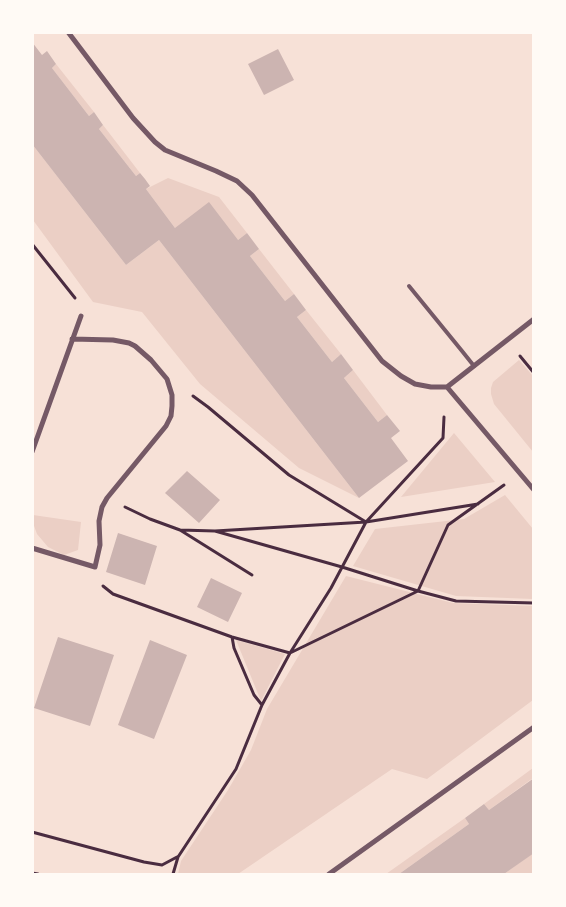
<!DOCTYPE html>
<html>
<head>
<meta charset="utf-8">
<style>
	body { margin:0 }
	#map { position:relative; width:566px; height:907px; overflow:hidden; background:#f7e1d7; font-family:"Archivo Narrow",sans-serif }
	canvas { display:block }
	.frame { position:absolute; inset:0; border:34px solid #fffaf5; pointer-events:none }
</style>
</head>
<body>
<div id="map">
<canvas width="566" height="907"></canvas>
<div class="frame"></div>
</div>
<script>
const context = document.querySelector('canvas').getContext('2d');
context.lineJoin = 'round';
function fillPath(path, color) {
  context.fillStyle = color;
  context.fill(path, 'evenodd');
}
function poly(rows) {
  const path = new Path2D();
  for (const r of rows) {
    path.moveTo(r[0], r[1]);
    for (let i = 2; i < r.length; i += 2) path.lineTo(r[i], r[i + 1]);
  }
  return path;
}
function stroke(path, color, width, dash) {
  context.strokeStyle = color;
  context.lineWidth = width;
  context.lineCap = dash ? 'butt' : 'round';
  context.setLineDash(dash || []);
  context.stroke(path);
}
const green = poly([
	[56,64,94,112,89,116,52,68],
	[103,125,140,173,136,176,99,129],
	[32,144,126,265,159,240,359,498,299,468,200,384,142,312,93,302,33,220],
	[168,178,219,197,247,233,238,240,175,228,146,189],
	[259,249,294,294,285,301,250,256],
	[306,310,341,354,332,362,297,317],
	[519,360,533,376,533,452,494,404,491,394,491,388,493,382],
	[353,370,387,415,378,422,344,378],
	[454,433,495,482,401,497],
	[505,495,533,529,533,599,456,596,353,566,375,529,464,519],
	[33,515,81,522,78,550,64,555,48,547,37,534,33,523],
	[346,576,453,603,533,606,533,700,427,779,392,769,238,874,178,874,181,861,228,790,251,750,267,709],
	[236,640,285,654,261,701],
	[533,768,533,778,489,810,484,804],
	[465,818,469,824,399,874,386,874],
	[533,853,533,874,504,874]
]);
const building = poly([
	[32,42,42,55,47,51,56,64,52,68,89,116,94,112,103,125,99,129,136,176,140,173,145,179,150,186,146,189,175,228,209,202,238,240,247,233,259,249,250,256,285,301,294,294,306,310,297,317,332,362,341,354,353,370,344,378,378,422,387,415,400,431,391,438,408,461,359,498,159,240,126,265,32,144],
	[278,49,294,80,264,95,248,64],
	[187,471,220,500,199,523,165,493],
	[118,533,157,546,145,585,106,572],
	[211,578,242,593,228,622,197,607],
	[58,637,114,655,90,726,34,708],
	[150,640,187,655,154,739,118,725],
	[534,778,534,853,504,874,399,874,469,824,465,818,484,804,489,810]
]);
const path = poly([
	[32,244,75,298],
	[520,356,534,373],
	[193,396,208,407,289,475,366,522],
	[125,507,150,519,180,530,252,575],
	[180,530,215,531,366,522,478,504],
	[215,531,342,567,418,591,448,525,504,485],
	[103,586,113,594,232,637,290,653,418,591,456,601,534,603],
	[232,637,234,648,254,695,262,705],
	[32,832,144,862,162,865,177,857],
	[32,873,38,874],
	[173,874,178,857,236,769,262,705,290,653,331,588,366,522,443,438,444,417]
]);
const service = poly([
	[409,286,462,351,474,366]
]);
const minor = poly([
	[68,32,133,118,155,142,165,150,216,171,237,181,252,195,382,361,401,376,415,384,431,387,447,387,534,319],
	[447,387,534,490],
	[32,452,81,316],
	[32,548,95,567,100,545,99,521,102,507,107,498,166,426,171,416,172,406,172,395,167,379,151,360,135,346,129,343,113,340,72,339],
	[329,874,534,727]
]);
fillPath(green, '#ebcfc5');
fillPath(building, '#ccb4b1');
stroke(path, '#4a2c40', 3);
stroke(service, '#755966', 4);
stroke(minor, '#755966', 5);
</script>
</body>
</html>
